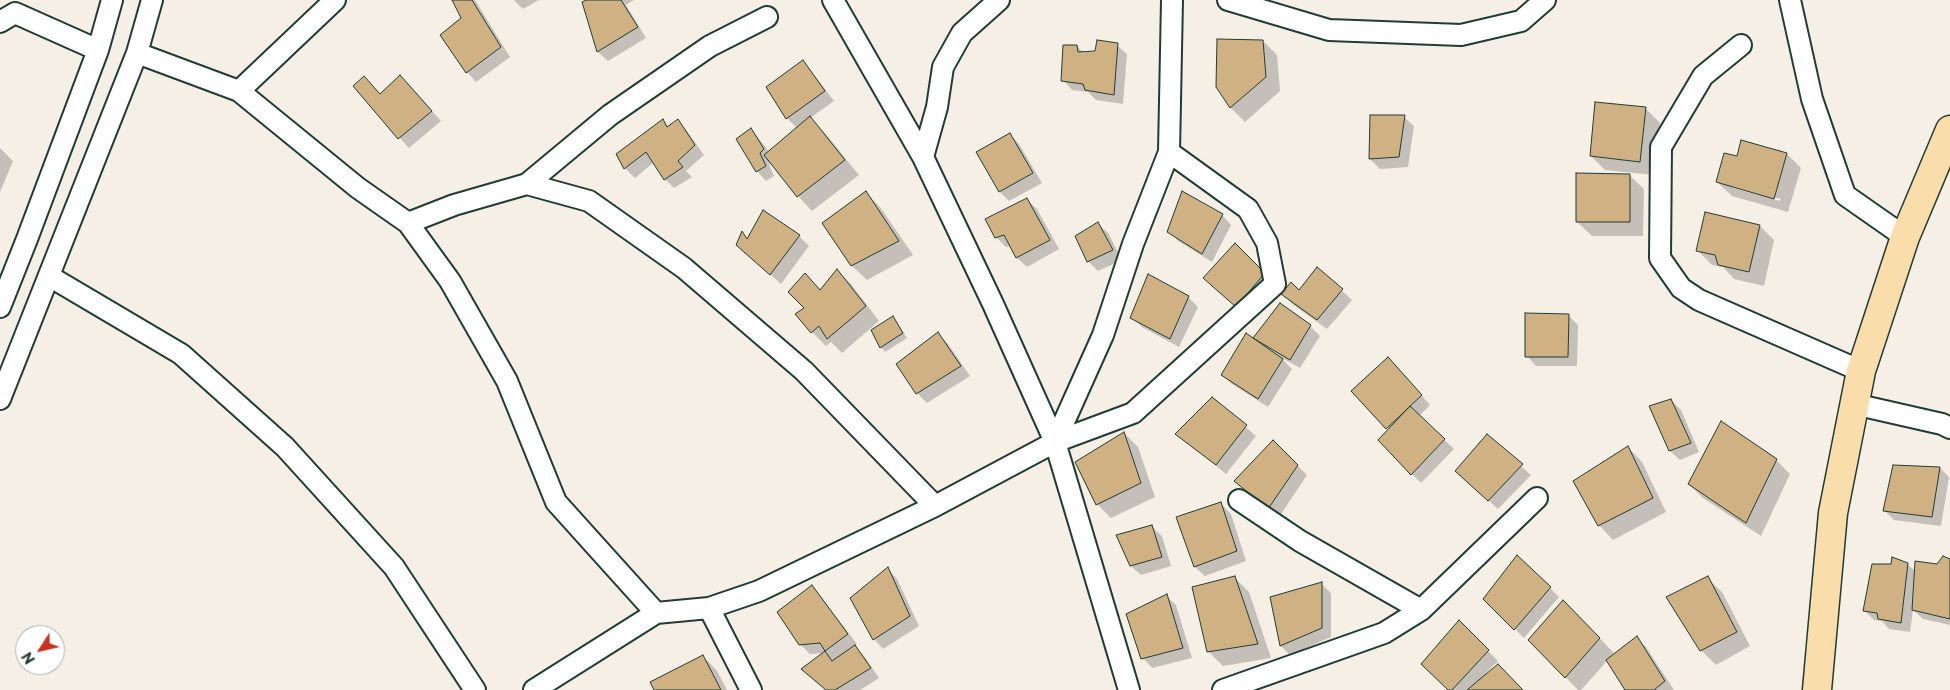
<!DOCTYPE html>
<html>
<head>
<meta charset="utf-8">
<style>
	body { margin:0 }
	#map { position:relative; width:1950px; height:690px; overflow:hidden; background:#f6efe6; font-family:"Playpen Sans",sans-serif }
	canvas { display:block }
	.north { position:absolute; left:15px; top:625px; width:50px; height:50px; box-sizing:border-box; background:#fff; border:1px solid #a5b1ae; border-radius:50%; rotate:235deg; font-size:14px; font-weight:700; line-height:20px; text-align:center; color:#1f3d34 }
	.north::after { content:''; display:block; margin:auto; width:18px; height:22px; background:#c8321e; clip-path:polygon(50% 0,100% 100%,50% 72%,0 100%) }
</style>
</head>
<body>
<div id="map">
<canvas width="1950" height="690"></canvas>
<div class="north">N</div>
</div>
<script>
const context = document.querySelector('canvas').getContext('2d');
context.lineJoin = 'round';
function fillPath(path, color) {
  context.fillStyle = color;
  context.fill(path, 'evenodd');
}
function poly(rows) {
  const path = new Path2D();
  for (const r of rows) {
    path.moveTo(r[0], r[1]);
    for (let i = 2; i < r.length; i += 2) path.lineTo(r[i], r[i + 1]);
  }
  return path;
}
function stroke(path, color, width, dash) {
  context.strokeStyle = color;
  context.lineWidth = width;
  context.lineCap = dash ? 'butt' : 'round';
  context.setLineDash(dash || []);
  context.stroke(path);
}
const shadow = poly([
	[453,0,475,0,510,57,476,82,467,72,463,18],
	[514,0,539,0,523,9],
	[588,0,634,0,626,5,646,38,608,61,598,52,583,3],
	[1263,41,1277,55,1280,91,1245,122,1231,108,1217,86],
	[1117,45,1127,54,1123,104,1096,100,1088,92,1072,90,1063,80,1077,46,1084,53,1096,53],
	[803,62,812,72,834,101,810,118,824,132,859,175,812,211,798,196,770,162,769,164,774,176,766,181,757,171,751,130,760,140,769,152,797,128,787,118],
	[354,86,381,96,410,86,441,121,409,148],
	[1645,108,1660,123,1654,175,1605,170,1591,156],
	[1404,117,1414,126,1408,167,1380,169,1370,159],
	[663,121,669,127,678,121,687,131,704,155,686,171,692,177,674,188,665,179,654,162,635,178,625,168,618,154],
	[1010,135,1019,144,1042,183,1009,201,1000,192],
	[0,148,13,161,0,192],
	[1787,154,1801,168,1788,212,1732,196,1717,182,1738,158],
	[1733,186,1781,199,1780,201,1733,188],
	[1629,175,1644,189,1643,236,1592,236,1577,222],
	[865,192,880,207,913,255,867,280,852,266,824,224],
	[1027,200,1037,209,1059,249,1027,267,1017,258,1011,246,1006,247,996,237],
	[764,211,799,236,809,246,781,284,746,252,742,234,748,239],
	[1222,215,1231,225,1212,262,1178,241,1169,231],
	[1098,224,1108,233,1122,260,1098,271,1088,261],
	[1760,226,1774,240,1764,286,1734,279,1723,267,1712,265,1698,251],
	[1235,245,1274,283,1246,316,1215,287],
	[1318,269,1352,300,1327,329,1292,304,1283,294,1299,292],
	[837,270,851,284,879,321,842,353,831,342,826,346,812,332,805,274,821,291],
	[1188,297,1198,307,1179,347,1142,327,1132,318],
	[1280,304,1310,326,1320,336,1300,368,1280,357,1292,369,1268,407,1232,384,1222,374,1253,340],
	[1568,315,1578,325,1577,366,1536,366,1527,356],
	[893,317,907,338,885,352,881,347],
	[938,334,948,344,970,376,927,403,917,393],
	[1398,368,1430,405,1419,416,1454,449,1421,483,1412,474,1389,429,1353,391],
	[1212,399,1256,436,1226,474,1177,434],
	[1671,400,1681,410,1699,452,1680,460,1670,451],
	[1124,433,1138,447,1155,497,1111,518,1097,504],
	[1487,436,1531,475,1498,509,1466,480],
	[1273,442,1307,475,1279,517,1236,481],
	[1628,447,1642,462,1666,512,1613,540,1599,525],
	[1776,460,1790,474,1761,536,1703,498,1689,484],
	[1940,468,1949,477,1941,526,1894,520,1884,510],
	[1221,504,1231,514,1246,561,1205,576,1195,567,1178,518],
	[1152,527,1162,536,1171,566,1141,575,1131,566,1117,536],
	[1950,560,1950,625,1923,619,1913,610,1910,632,1889,629,1882,621,1874,620,1864,610,1907,564,1916,572],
	[888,569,897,579,919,626,883,649,874,639],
	[1235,578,1249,592,1271,658,1223,666,1209,652],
	[1707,578,1722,592,1750,646,1716,665,1701,650,1667,597],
	[1321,583,1331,593,1331,637,1290,655,1281,646,1272,598],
	[812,587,821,597,857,644,854,646,864,656,879,678,860,690,826,690,812,678,825,653,810,654,800,644],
	[1550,588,1559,597,1524,638,1485,599],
	[1166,596,1176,605,1192,658,1152,668,1143,658],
	[1563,601,1614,653,1610,657,1637,638,1646,647,1674,690,1627,690,1608,660,1581,690,1578,690,1530,640],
	[1459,622,1498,661,1485,674,1521,690,1449,690],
	[703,656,717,671,727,690,655,690]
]);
const building = poly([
	[452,0,472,0,501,47,466,73,440,35,461,18,452,0],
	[586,0,621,0,638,27,597,52,582,2,586,0],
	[1217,39,1263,40,1266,77,1230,108,1216,87,1217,39],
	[1097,40,1118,43,1114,95,1085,90,1083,84,1061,81,1063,45,1077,45,1078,52,1095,51,1097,40],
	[803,60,825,91,786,119,766,87,803,60],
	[400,75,432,111,398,139,353,86,364,76,380,94,400,75],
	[1595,102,1646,107,1640,162,1590,156,1595,102],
	[1370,115,1405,115,1399,157,1369,159,1370,115],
	[810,116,845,160,797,197,764,155,810,116],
	[663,119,667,127,678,119,695,145,678,161,683,167,664,180,646,152,624,169,616,154,663,119],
	[751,128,764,149,760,153,766,166,756,172,736,139,751,128],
	[1010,133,1033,173,999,192,976,152,1010,133],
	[1741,140,1787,153,1774,199,1716,182,1724,153,1737,156,1741,140],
	[1576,173,1630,174,1630,222,1576,222,1576,173],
	[866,191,899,241,851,266,822,223,866,191],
	[1182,191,1223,214,1202,254,1167,232,1182,191],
	[1027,198,1050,240,1016,258,1004,235,995,238,985,219,1027,198],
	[763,210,800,235,770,275,736,245,742,231,747,239,763,210],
	[1705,212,1760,225,1749,272,1718,265,1715,255,1696,251,1705,212],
	[1098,222,1113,250,1087,262,1075,236,1098,222],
	[1235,243,1265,273,1236,307,1203,278,1235,243],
	[1317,267,1343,289,1317,320,1281,294,1291,282,1299,290,1317,267],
	[837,269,866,306,827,339,819,326,811,333,795,314,804,308,788,292,805,273,820,290,837,269],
	[1148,274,1189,296,1170,339,1130,318,1148,274],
	[1280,303,1311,325,1290,360,1253,338,1280,303],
	[1525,313,1569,314,1568,357,1525,357,1525,313],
	[893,316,903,333,880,348,871,330,893,316],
	[938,332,961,366,916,394,896,364,938,332],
	[1246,333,1283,359,1258,399,1221,375,1246,333],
	[1388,357,1422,395,1386,429,1351,391,1388,357],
	[1212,397,1247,425,1216,465,1175,434,1212,397],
	[1671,399,1691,443,1669,451,1649,406,1671,399],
	[1410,406,1445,439,1411,475,1378,440,1410,406],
	[1721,421,1777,459,1746,523,1688,484,1721,421],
	[1124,432,1141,483,1096,505,1075,462,1124,432],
	[1487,434,1523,464,1488,501,1455,471,1487,434],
	[1273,440,1298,465,1268,509,1234,481,1273,440],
	[1628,446,1653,498,1598,526,1573,481,1628,446],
	[1893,465,1940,467,1932,517,1883,511,1893,465],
	[1221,502,1237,551,1194,567,1176,517,1221,502],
	[1152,525,1162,557,1130,566,1116,535,1152,525],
	[1517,555,1551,587,1514,630,1483,599,1517,555],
	[1943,556,1950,559,1950,619,1912,610,1915,561,1937,564,1943,556],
	[1892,557,1908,563,1901,623,1878,619,1877,613,1863,611,1872,564,1891,564,1892,557],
	[888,567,910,616,873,640,850,598,888,567],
	[1235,576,1258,644,1207,652,1192,587,1235,576],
	[1708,576,1737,632,1700,651,1666,597,1708,576],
	[1322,582,1322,628,1280,646,1270,597,1322,582],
	[812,585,848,634,825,651,820,643,799,645,777,612,812,585],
	[1167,594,1183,648,1141,659,1126,614,1167,594],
	[1563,600,1600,638,1565,678,1528,640,1563,600],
	[1459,620,1489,650,1452,690,1448,690,1421,664,1459,620],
	[1637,636,1665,681,1654,690,1625,690,1606,660,1637,636],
	[855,645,871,668,835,690,826,690,801,669,825,651,832,661,855,645],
	[703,655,721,690,654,690,650,682,703,655],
	[1498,664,1523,690,1467,690,1498,664]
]);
const street = poly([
	[833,0,923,157,993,304,1055,442,1129,690],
	[1228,0,1329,30,1461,35,1521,21,1545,0],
	[1790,0,1812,99,1845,195,1905,237],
	[0,22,15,13,98,50],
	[1741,45,1703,76,1661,147,1660,258,1681,288,1699,300,1861,371],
	[137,53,239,91,358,188,408,223,450,281,507,381,556,502,656,613],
	[239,91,335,0],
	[923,157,937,107,943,67,962,33,999,0],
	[527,184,610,115,710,46,767,17],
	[408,223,454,205,527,184,589,201,684,268,804,371,935,506],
	[49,276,181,354,285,447,394,567,475,690],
	[0,307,27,239,98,50,112,0],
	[0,399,137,53,152,0],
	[1854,404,1942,424,1950,428],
	[1055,442,1133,413,1275,284,1267,243,1248,209,1169,152],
	[1239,500,1300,541,1421,610],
	[709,608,751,690],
	[534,690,656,613,709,608,759,591,935,506,1055,442,1103,335,1133,244,1169,152,1172,0],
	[1223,690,1384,633,1421,610,1537,498]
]);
const primary = poly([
	[1817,690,1833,513,1861,371,1905,237,1950,130]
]);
fillPath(shadow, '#0003');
fillPath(building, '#d0b184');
stroke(building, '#1f3d34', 1);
stroke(street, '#1f3d34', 24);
stroke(primary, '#1f3d34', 31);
stroke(street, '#fff', 20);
stroke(primary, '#f9ddab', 28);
</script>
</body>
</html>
